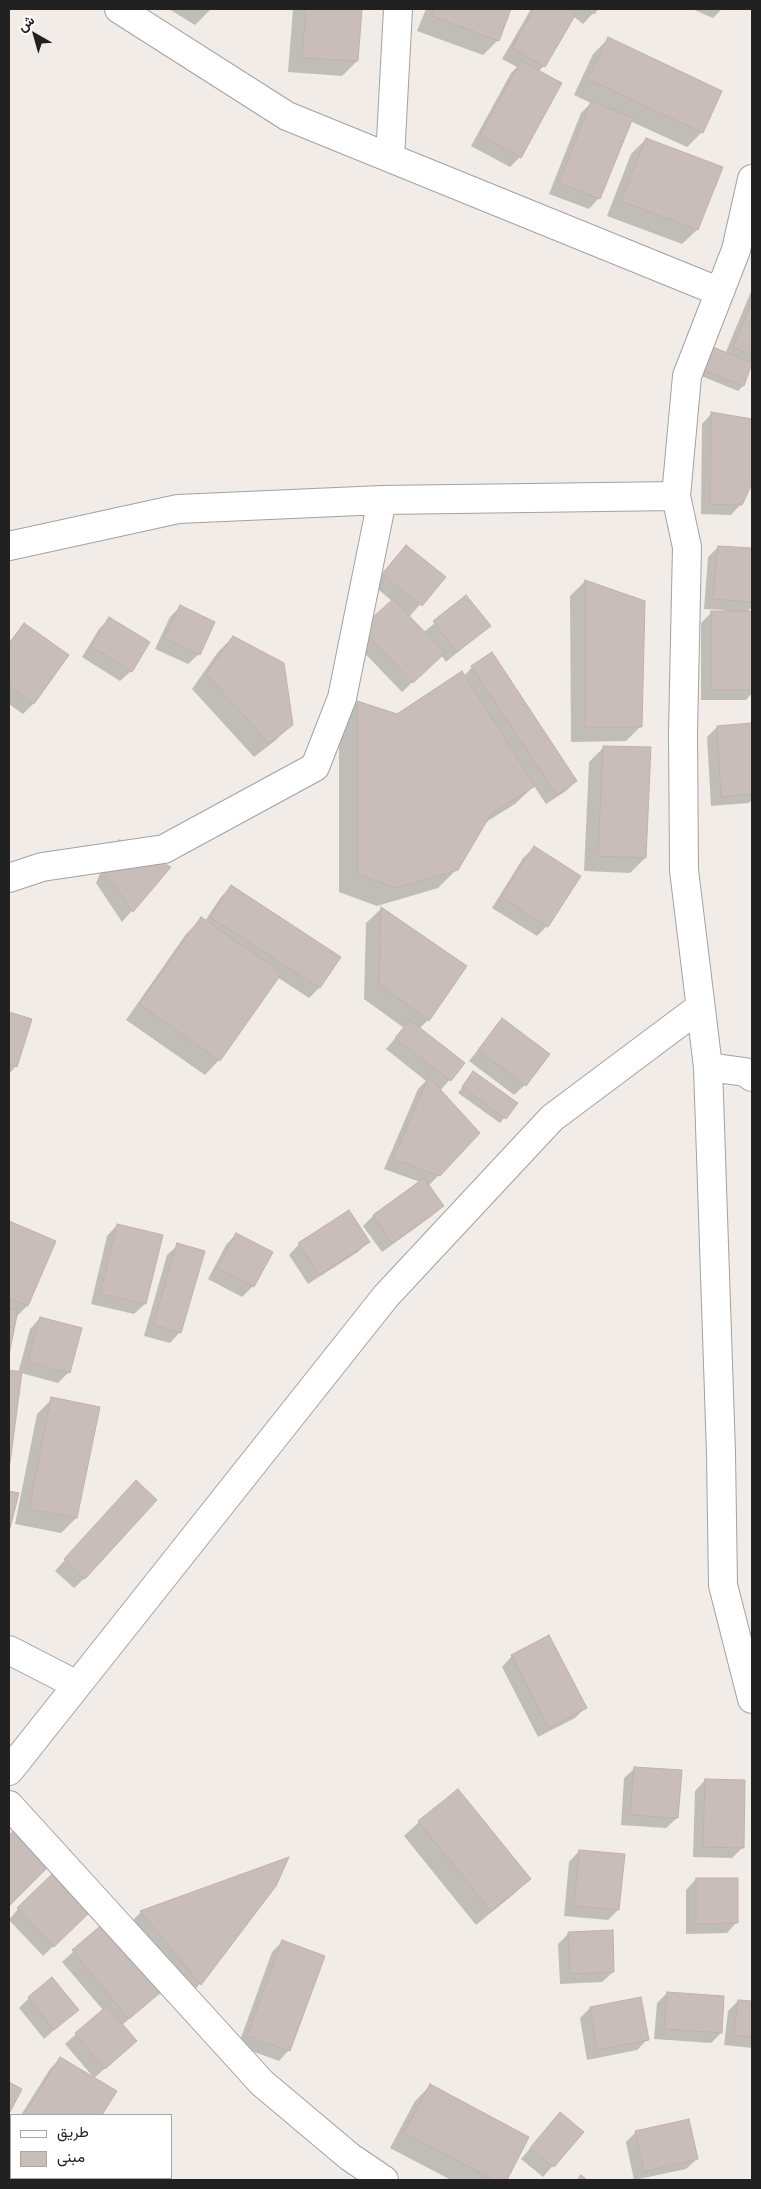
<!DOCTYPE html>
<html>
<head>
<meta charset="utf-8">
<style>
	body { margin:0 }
	#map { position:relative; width:761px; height:2189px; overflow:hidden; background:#f1ece7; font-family:Quicksand,Vazirmatn,sans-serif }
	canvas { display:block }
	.frame { position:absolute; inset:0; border:10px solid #212121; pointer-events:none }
	.legend { position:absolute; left:10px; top:2114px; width:162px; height:65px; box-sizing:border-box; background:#fff; border:1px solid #a6a6a6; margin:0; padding:6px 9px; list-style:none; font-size:15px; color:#212121 }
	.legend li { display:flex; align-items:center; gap:10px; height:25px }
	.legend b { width:25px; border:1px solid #a6a6a6 }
	.north { position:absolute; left:10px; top:10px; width:50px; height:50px; -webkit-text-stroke:4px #fff; paint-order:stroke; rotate:322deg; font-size:14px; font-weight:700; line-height:20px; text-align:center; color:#212121 }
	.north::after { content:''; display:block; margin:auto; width:18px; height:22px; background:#212121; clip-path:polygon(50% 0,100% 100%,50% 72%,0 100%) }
</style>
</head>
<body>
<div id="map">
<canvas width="761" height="2189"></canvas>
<div class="frame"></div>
<ul class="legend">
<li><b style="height:6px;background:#fff"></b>طريق</li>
<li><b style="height:14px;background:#c9bdba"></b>مبنى</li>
</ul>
<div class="north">ش</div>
</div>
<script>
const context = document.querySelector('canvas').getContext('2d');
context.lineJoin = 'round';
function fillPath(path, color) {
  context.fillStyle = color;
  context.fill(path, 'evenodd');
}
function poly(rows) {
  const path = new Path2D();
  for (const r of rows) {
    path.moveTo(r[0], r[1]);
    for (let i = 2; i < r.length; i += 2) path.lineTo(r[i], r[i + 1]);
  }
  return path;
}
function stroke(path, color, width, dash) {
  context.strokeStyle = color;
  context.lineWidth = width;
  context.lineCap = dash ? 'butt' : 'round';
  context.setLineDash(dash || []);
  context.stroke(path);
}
const shadow = poly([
	[169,9,211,9,195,25],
	[293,9,361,9,357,61,342,76,288,72],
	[426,9,510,9,498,40,483,55,417,31],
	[531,9,597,9,583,24,573,16,544,66,538,72,520,157,510,167,471,146,511,73,517,67,502,59],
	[692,9,722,9,713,18],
	[608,39,702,132,687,147,630,121,599,198,589,209,549,194,581,113,591,103,574,95,593,54],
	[646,139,697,230,682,244,607,216,631,154],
	[752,289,752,369,750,368,743,386,738,391,694,373,725,354],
	[712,413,752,420,752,481,741,504,731,515,701,514,702,424],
	[406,547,444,578,409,617,424,632,466,597,489,626,446,662,441,655,402,692,352,640,392,601,373,585],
	[718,547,752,550,752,607,747,612,752,612,752,693,746,700,701,700,701,623,711,613,725,612,725,610,704,609,708,557],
	[585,581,641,726,626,741,571,742,570,596],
	[180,607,199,654,188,664,155,649,170,617],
	[110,618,131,671,120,681,82,657,99,629],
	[24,625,67,655,33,704,23,714,9,704,9,642],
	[233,637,292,724,276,740,254,757,192,689,218,652],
	[472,667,576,781,566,791,546,804,534,786,515,804,483,824,457,869,438,888,377,906,339,892,339,720,358,702,397,715,464,676],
	[752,724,752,800,749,803,711,806,707,737,717,727],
	[604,747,645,858,630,873,584,871,589,762],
	[534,848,547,926,537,936,492,908,523,858],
	[109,852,169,868,122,922,96,883],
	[231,887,339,957,319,988,309,998,277,977,219,1060,205,1075,126,1020,186,934,201,919,205,921,221,897],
	[381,909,465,966,428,1020,419,1029,463,1064,440,1091,439,1175,428,1186,443,1206,432,1216,382,1252,363,1226,373,1216,420,1182,384,1169,418,1089,426,1081,386,1049,404,1028,364,999,366,923],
	[9,1013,30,1020,16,1066,9,1074],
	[502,1020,525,1085,514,1095,469,1061],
	[469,1078,516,1104,500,1123,458,1093],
	[9,1223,54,1241,27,1306,15,1318,9,1349],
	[117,1225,161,1236,145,1304,134,1314,91,1304,107,1236],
	[236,1234,253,1286,242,1297,208,1279,226,1245],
	[368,1242,358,1252,308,1284,289,1255,299,1244],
	[178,1245,180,1332,170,1343,144,1336,167,1255],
	[40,1318,80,1329,68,1373,58,1383,21,1373,9,1462,9,1371,18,1373,30,1329],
	[52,1399,76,1518,61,1533,15,1524,37,1414],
	[126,1492,85,1578,74,1588,55,1571],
	[512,1656,585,1708,575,1718,538,1737,502,1667],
	[635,1768,677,1818,666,1828,621,1825,624,1778],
	[705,1780,743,1847,732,1858,693,1857,695,1791],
	[419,1822,529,1879,514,1894,476,1925,404,1836],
	[13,1833,47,1866,9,1905,9,1838],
	[579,1851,618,1910,608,1920,564,1916,569,1862],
	[696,1879,737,1922,727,1933,686,1934,686,1890],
	[275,1885,200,1984,185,1999,126,1927,141,1912],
	[18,1909,90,1911,43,1956,9,1920],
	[104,1924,150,2001,122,2025,125,2051,94,2078,65,2044,103,2010,62,1962],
	[569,1933,613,1972,602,1982,560,1984,558,1944],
	[282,1942,289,2050,279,2061,238,2046,272,1952],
	[667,1993,721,2033,711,2043,654,2039,657,2003],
	[29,1998,77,2010,44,2039,19,2008],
	[738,2001,752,2002,752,2048,724,2045,728,2011],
	[590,2008,647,2040,637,2050,587,2060,580,2018],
	[60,2059,115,2092,101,2115,21,2115,50,2069],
	[430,2086,528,2138,505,2180,451,2180,390,2148,415,2101],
	[560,2113,582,2132,543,2177,521,2159],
	[636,2132,697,2159,686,2169,634,2180,626,2142],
	[11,2146,11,2178,52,2178,51,2180,9,2180,9,2148],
	[77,2178,104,2178,106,2180,72,2180]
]);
const building = poly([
	[306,9,362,9,358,61,302,58,306,9],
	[434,9,511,9,499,41,432,16,434,9],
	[534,9,567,9,576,14,545,67,512,48,534,9],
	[587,9,598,9,594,14,587,9],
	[608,37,722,91,703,133,588,79,608,37],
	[521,61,562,83,521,158,480,135,521,61],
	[591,101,633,118,600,199,559,183,591,101],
	[646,138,723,167,698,230,621,201,646,138],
	[752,301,752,355,733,347,752,301],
	[708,345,752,363,744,386,698,368,708,345],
	[711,412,752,419,752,484,742,505,710,504,711,412],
	[406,545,446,577,422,606,382,574,406,545],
	[718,546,752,548,752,602,713,599,718,546],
	[585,580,645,601,642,727,585,727,585,580],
	[466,595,491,626,457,652,433,621,466,595],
	[393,599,445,653,413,683,361,628,393,599],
	[180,605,215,622,200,655,164,638,180,605],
	[711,611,752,611,752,690,711,690,711,611],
	[109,617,150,642,132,672,91,646,109,617],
	[24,623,69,655,34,704,9,686,9,644,24,623],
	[233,636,284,663,293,725,269,743,206,674,233,636],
	[492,652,577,781,557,795,471,666,492,652],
	[462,671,535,786,491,814,458,870,396,888,357,874,357,701,397,714,462,671],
	[752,723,752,794,721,797,717,726,752,723],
	[603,746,651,747,646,858,598,856,603,746],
	[119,840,171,867,133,912,105,872,119,840],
	[534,846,581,876,548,927,501,897,534,846],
	[231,885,341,957,320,988,210,917,231,885],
	[381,907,467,966,429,1021,379,984,381,907],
	[201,917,282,973,220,1061,139,1004,201,917],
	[9,1012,32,1019,17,1067,9,1064,9,1012],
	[502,1018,550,1054,526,1086,478,1050,502,1018],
	[410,1020,465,1063,451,1081,395,1038,410,1020],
	[473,1071,518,1103,506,1119,462,1087,473,1071],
	[429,1077,480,1133,440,1176,393,1159,429,1077],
	[424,1178,444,1206,392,1243,373,1215,424,1178],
	[349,1210,370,1242,319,1275,298,1243,349,1210],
	[9,1221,56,1241,28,1306,9,1298,9,1221],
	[117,1224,163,1235,146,1304,100,1294,117,1224],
	[236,1233,273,1252,254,1287,217,1268,236,1233],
	[177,1243,205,1251,181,1333,153,1325,177,1243],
	[9,1308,18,1310,9,1355,9,1308],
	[40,1317,82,1328,70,1373,28,1362,40,1317],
	[9,1370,22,1372,10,1463,9,1463,9,1370],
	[51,1397,100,1407,77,1518,29,1509,51,1397],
	[136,1480,157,1500,85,1579,64,1559,136,1480],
	[9,1491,19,1493,9,1532,9,1491],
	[549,1635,587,1708,549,1728,511,1655,549,1635],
	[634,1767,682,1770,678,1818,630,1815,634,1767],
	[705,1779,745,1780,744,1848,703,1847,705,1779],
	[458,1789,531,1879,491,1911,418,1821,458,1789],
	[13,1831,49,1866,9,1906,9,1836,13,1831],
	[579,1850,625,1854,619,1910,574,1906,579,1850],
	[289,1857,276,1886,201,1985,140,1911,289,1857],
	[54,1872,91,1911,54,1947,17,1908,54,1872],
	[696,1878,738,1878,738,1923,696,1924,696,1878],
	[104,1923,162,1991,129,2019,72,1950,104,1923],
	[613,1930,614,1972,570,1974,568,1932,613,1930],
	[282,1940,325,1956,290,2051,247,2036,282,1940],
	[52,1977,79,2010,54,2030,28,1997,52,1977],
	[667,1992,724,1996,722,2033,664,2029,667,1992],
	[641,1997,649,2040,597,2050,590,2007,641,1997],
	[738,2000,752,2001,752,2037,734,2035,738,2000],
	[107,2006,137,2041,105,2069,75,2033,107,2006],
	[60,2057,117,2091,102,2115,24,2115,60,2057],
	[9,2082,22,2089,9,2114,9,2082],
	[430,2084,529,2137,507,2180,494,2180,404,2133,430,2084],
	[560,2112,584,2132,554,2167,530,2148,560,2112],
	[689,2119,698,2159,644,2172,635,2131,689,2119],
	[11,2150,11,2178,53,2178,52,2180,9,2180,9,2155,11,2150],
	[581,2175,587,2180,577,2180,581,2175],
	[74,2178,106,2178,107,2180,70,2180,74,2178]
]);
const minor = poly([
	[119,9,287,116,720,292],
	[390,158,398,9],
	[752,179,736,250,687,376,676,496,687,547,683,732,684,870,708,1067,721,1453,723,1585,752,1699],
	[9,546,178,509,382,500,676,496],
	[9,878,42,867,164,849,315,767,342,698,382,500],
	[708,1067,745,1072,752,1077],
	[9,1650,77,1685],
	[9,1771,386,1296,552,1118,699,1008],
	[9,1805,262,2083,350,2157,384,2180]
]);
fillPath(shadow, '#0003');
fillPath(building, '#c9bdba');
stroke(building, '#c4afa8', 1);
stroke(minor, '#a2a2a2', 30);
stroke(minor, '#fff', 28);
</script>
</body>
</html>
